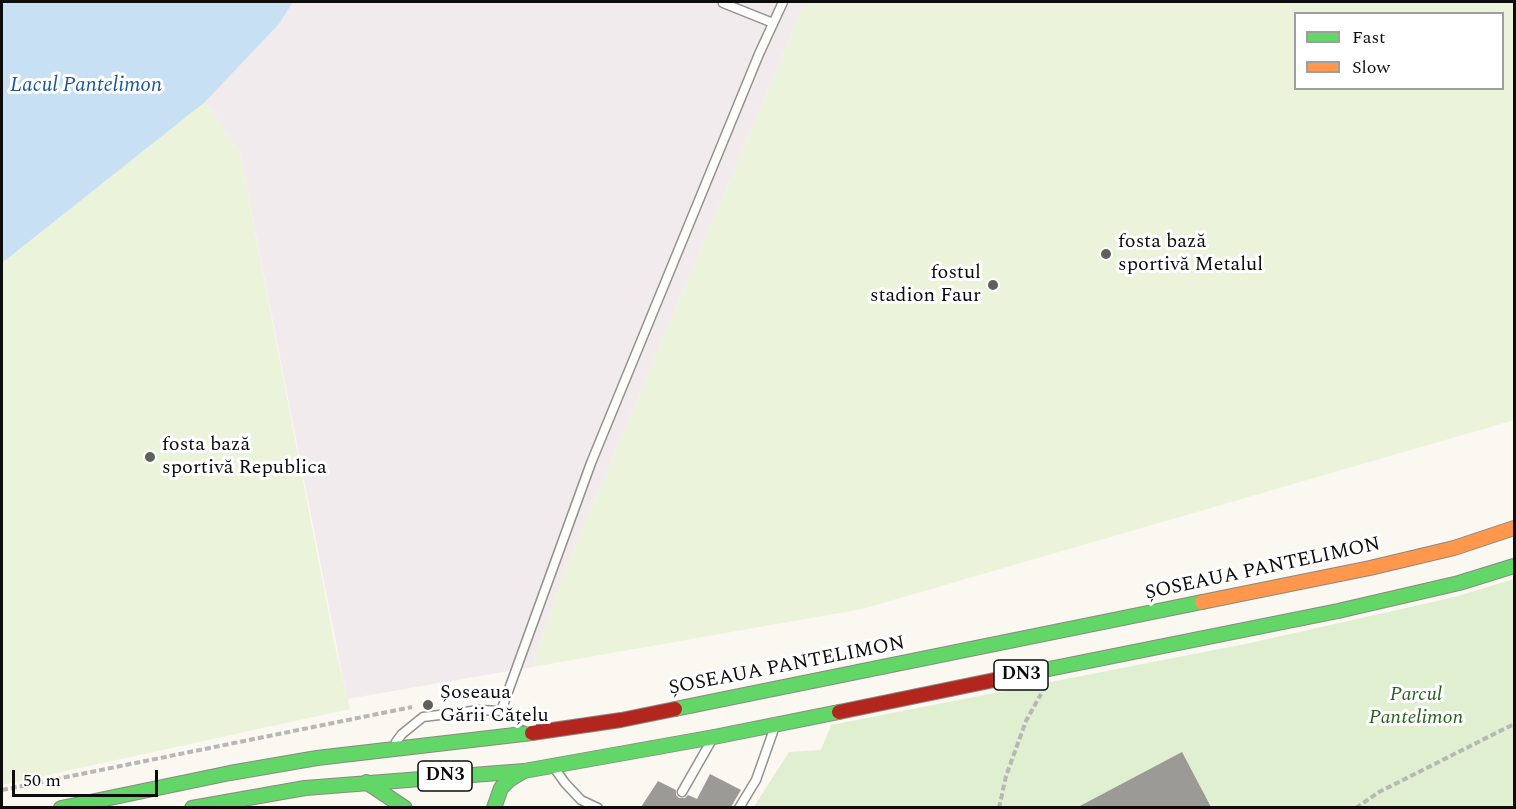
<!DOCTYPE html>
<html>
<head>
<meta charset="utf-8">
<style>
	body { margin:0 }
	#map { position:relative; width:1516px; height:809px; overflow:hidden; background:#faf8f0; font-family:Spectral,serif }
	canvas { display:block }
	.frame { position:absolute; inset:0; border:3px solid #0c0c0c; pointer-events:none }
	.legend { position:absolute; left:1294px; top:12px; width:210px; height:78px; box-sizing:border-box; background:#fff; border:2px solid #9e9e9e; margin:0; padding:8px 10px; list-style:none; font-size:18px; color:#0c0c0c }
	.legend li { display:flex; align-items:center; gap:12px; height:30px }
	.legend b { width:30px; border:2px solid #9e9e9e }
	.scale { position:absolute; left:12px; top:770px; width:146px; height:27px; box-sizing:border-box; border:3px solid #0c0c0c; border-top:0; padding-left:8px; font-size:18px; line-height:21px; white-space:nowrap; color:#0c0c0c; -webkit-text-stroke:4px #fff; paint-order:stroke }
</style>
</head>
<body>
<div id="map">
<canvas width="1516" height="809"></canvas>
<div class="frame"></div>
<ul class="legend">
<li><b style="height:8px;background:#63d668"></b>Fast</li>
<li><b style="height:8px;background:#ff974d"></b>Slow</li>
</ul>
<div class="scale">50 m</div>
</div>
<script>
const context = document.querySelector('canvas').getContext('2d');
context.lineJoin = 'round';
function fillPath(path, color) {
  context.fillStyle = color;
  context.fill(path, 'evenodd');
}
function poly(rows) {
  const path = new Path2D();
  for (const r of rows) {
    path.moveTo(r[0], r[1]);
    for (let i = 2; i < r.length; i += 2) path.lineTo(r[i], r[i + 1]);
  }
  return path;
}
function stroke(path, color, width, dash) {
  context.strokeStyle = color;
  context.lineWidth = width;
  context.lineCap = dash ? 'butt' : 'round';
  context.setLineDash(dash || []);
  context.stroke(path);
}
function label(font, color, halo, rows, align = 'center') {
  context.font = font + ' Spectral,serif';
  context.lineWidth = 6;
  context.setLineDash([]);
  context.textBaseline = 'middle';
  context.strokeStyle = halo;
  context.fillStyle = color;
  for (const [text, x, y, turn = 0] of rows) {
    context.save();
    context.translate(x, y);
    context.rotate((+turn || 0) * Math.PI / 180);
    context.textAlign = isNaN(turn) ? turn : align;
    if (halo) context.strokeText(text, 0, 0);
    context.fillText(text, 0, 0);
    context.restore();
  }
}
const industrial = poly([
	[293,2,805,2,564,573,532,667,347,699,240,154,205,102,279,24]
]);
const green = poly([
	[1514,579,1514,807,753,808,789,752,821,750,831,725,1250,643,1455,597]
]);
const pitch = poly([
	[805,2,1514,2,1514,420,862,609,532,667,564,573],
	[1296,14,1502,14,1502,88,1296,88],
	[205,102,240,154,336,651,350,709,2,785,2,263]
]);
const water = poly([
	[2,2,293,2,279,24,205,102,2,263]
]);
const building = poly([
	[1182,752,1211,807,1078,807],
	[710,774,741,790,731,807,641,807,658,781,676,790,676,795,679,798,685,798,688,795,697,799]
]);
const path = poly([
	[2,790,412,707],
	[999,808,1006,776,1026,721,1041,694],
	[1356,808,1379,792,1514,724]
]);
const lane = poly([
	[723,3,773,23],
	[501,711,591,463,759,54,783,2],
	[396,742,402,734,423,717,480,710,501,711,532,724],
	[555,769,565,783,581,800,598,808],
	[682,792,710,743],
	[739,808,756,780,774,729]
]);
const fast = poly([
	[1009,677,1338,611,1459,583,1514,566],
	[675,709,1202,602],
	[366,782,405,808],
	[61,808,230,773,317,758,532,733],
	[192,808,305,788,524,771,714,737,839,712],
	[494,808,501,788,509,780,524,771]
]);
const slow = poly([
	[1202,602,1370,568,1454,548,1514,528]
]);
const jam = poly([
	[839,712,1009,677],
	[532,733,621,720,675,709]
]);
const markers = [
	[1106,254,6,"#5f5f5c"],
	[993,285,6,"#5f5f5c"],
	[150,457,6,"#5f5f5c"],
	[428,705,6,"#5f5f5c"]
];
const shields = [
	[1021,675,54],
	[445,776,54]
];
const shieldNames = [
	["DN3",1021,675],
	["DN3",445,776]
];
const poiNames = [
	["fosta bază",1118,243],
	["sportivă Metalul",1118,266],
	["fostul",981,274,"right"],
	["stadion Faur",981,297,"right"],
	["fosta bază",162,446],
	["sportivă Republica",162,469],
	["Șoseaua",440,694],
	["Gării Cățelu",440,717]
];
const streetNames = [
	["ȘOSEAUA PANTELIMON",1263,570,-12],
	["ȘOSEAUA PANTELIMON",787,667,-11]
];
const parkNames = [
	["Parcul",1416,696],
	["Pantelimon",1416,719]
];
const waterNames = [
	["Lacul Pantelimon",86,87]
];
fillPath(industrial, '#f2ebed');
fillPath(green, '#e1efd1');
fillPath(pitch, '#ebf3db');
fillPath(water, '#c8e0f3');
fillPath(building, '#9c9a96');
stroke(lane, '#93928f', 11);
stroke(fast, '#8a8985', 16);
stroke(slow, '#8a8985', 16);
stroke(jam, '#8a8985', 16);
stroke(path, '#b7b7b5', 4, [6, 3]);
stroke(lane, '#fefefd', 8);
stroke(fast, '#63d668', 14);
stroke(slow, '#ff974d', 14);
stroke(jam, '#b3261e', 14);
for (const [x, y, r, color] of markers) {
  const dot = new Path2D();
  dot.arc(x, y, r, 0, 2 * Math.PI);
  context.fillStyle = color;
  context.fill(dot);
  stroke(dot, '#fff', 2);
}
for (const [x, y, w] of shields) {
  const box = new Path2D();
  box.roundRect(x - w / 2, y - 15, w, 30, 4.5);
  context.fillStyle = '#fff';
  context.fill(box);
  stroke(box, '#0c0c0c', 1.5);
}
label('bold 18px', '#0c0c0c', null, shieldNames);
label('20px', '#0c0c0c', '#fff', poiNames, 'left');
label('20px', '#0c0c0c', '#fff', streetNames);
label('italic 20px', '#28611f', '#fff', parkNames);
label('italic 21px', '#1b5899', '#fff', waterNames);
</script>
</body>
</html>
